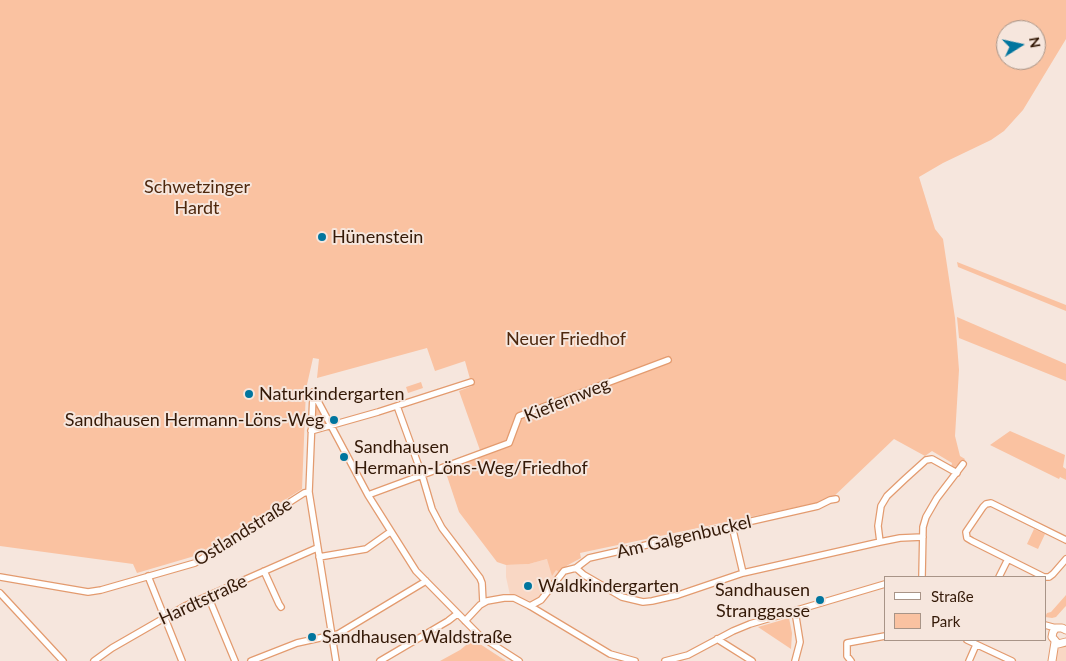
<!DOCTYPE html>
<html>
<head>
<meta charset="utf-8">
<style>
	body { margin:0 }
	#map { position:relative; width:1066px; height:661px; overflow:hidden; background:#f6e6dd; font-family:Lato,sans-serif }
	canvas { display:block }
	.legend { position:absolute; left:884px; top:576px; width:162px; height:65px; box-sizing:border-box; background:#f6e6dd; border:1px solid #a89487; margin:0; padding:6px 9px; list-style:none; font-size:15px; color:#341907 }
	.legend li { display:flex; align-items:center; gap:10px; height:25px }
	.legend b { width:25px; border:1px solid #a89487 }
	.north { position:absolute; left:996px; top:20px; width:50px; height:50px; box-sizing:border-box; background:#f6e6dd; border:1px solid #a89487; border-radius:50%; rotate:80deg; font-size:14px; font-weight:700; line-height:20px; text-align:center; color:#341907 }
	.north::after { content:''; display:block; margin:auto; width:18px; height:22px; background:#00759e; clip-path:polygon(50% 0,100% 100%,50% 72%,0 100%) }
</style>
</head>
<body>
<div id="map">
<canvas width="1066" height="661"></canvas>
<ul class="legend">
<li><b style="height:6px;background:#fff"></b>Straße</li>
<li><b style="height:14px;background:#fac2a1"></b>Park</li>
</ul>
<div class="north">N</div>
</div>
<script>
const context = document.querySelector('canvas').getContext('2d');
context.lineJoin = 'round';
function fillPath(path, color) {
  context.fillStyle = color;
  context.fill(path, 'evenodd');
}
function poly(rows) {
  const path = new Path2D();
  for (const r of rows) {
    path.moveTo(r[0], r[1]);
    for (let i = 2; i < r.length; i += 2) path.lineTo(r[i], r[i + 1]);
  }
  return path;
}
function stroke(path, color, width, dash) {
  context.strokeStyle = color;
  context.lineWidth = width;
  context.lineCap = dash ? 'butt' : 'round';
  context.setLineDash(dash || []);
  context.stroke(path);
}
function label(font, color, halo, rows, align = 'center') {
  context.font = font + ' Lato,sans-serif';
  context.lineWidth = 4;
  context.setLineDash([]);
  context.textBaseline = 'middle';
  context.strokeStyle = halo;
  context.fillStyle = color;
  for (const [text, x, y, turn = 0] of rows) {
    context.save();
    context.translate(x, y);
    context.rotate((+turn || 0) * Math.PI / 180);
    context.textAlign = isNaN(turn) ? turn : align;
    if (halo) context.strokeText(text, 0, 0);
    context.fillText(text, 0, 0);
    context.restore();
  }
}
const built = poly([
	[547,559,559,572,536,600,531,601,510,595,506,577,506,565,529,564],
	[1061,644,1066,644,1066,661,1052,661]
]);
const green = poly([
	[0,0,1066,0,1066,39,1023,110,1004,131,991,140,943,163,919,177,935,229,943,239,955,318,959,370,955,436,960,456,965,459,962,464,960,463,954,468,951,467,952,463,932,451,925,456,894,439,830,500,580,553,581,558,568,565,559,572,556,570,552,576,547,559,529,564,506,565,497,562,459,512,444,467,481,453,459,391,472,386,465,361,435,371,427,348,317,378,319,359,313,358,306,389,302,489,198,555,137,573,133,564,0,546],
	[1006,30,1036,30,1036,60,1006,60],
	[957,262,1066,305,1066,311,958,267],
	[957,317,1066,364,1066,381,959,338],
	[421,382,423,388,408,393,406,387],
	[315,399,326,421,325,424,316,427,313,425],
	[1010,431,1065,455,1063,467,1066,469,1066,480,1060,477,1059,479,990,445],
	[1034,529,1045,534,1038,549,1027,544],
	[1066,595,1066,606,1064,608,1056,617,1052,618,1045,617,1047,613,1051,612],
	[789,618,792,633,791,649,758,627],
	[476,637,482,641,480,644,506,661,440,661,460,650]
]);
const minor = poly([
	[313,392,368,495,416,571,480,636,519,661],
	[313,394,309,492,336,661],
	[397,406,422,475,432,509,442,528,480,578,482,583,483,603],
	[311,431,378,412,471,382],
	[368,495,509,443,519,416,668,360],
	[732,526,743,573],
	[1066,540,991,503,986,504,983,507,966,532,967,538,972,541,1044,577,1049,577,1053,574,1066,559],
	[880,542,878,526,881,506,887,496,905,479,926,460,932,459,957,473],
	[319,557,366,549,390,532],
	[576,568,584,575,622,597,643,602,652,601,678,595,743,573,880,542,900,538,923,537],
	[264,571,279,604,281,607],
	[148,576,182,661],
	[0,577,88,592,101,590,195,563,304,493,309,492],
	[922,577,923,527,926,517,937,498,963,464],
	[999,577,1008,559],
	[0,593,63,661],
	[208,596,235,661],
	[530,606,541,600,564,571,576,568,589,558,818,506,830,500,836,499],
	[465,621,480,605,487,601,504,598,514,598,530,606,610,654,635,661],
	[1045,625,1056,628],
	[717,639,752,661],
	[967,640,1012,661],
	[94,661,112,648,185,606,317,548],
	[251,661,297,643,338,634,426,581],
	[380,661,448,621,457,614],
	[665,661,688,655,733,631,750,624,885,584],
	[795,661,800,642,795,611],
	[851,661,847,656,847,643,885,636],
	[969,661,976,645]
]);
const tertiary = poly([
	[1066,630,1062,628,1056,628,1053,632,1052,637,1058,644,1066,642],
	[1052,661,1055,642]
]);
const markers = [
	[322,237,5,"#00759e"],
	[249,394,5,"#00759e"],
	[334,420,5,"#00759e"],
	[344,457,5,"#00759e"],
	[528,586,5,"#00759e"],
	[820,600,5,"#00759e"],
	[312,637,5,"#00759e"]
];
const parkNames = [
	["Schwetzinger",197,187],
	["Hardt",197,208],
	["Neuer Friedhof",566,339]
];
const poiNames = [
	["Hünenstein",332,237],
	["Naturkindergarten",259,394],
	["Sandhausen Hermann-Löns-Weg",324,420,"right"],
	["Sandhausen",354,447],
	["Hermann-Löns-Weg/Friedhof",354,468],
	["Waldkindergarten",538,586],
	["Sandhausen",810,590,"right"],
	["Stranggasse",810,611,"right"],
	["Sandhausen Waldstraße",322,637]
];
const streetNames = [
	["Kiefernweg",567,400,-22],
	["Ostlandstraße",243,532,-32],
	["Am Galgenbuckel",684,537,-13],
	["Hardtstraße",203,600,-25]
];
fillPath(built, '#f9d7c4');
fillPath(green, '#fac2a1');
stroke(minor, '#e39b6f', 8);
stroke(tertiary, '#e39b6f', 9);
stroke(minor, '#fff', 5.5);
stroke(tertiary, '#fff', 7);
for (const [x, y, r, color] of markers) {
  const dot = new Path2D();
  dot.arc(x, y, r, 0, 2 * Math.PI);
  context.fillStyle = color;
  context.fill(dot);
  stroke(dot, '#f6e6dd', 2);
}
label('18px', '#4e280e', '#f6e6dd', parkNames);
label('18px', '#341907', '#f6e6dd', poiNames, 'left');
label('18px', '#341907', '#f6e6dd', streetNames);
</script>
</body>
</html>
